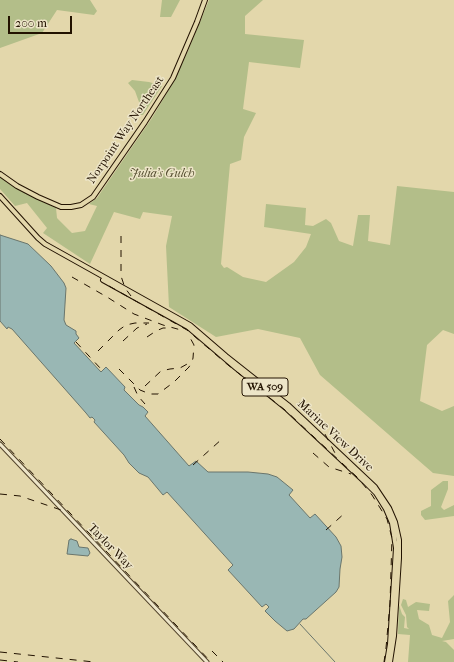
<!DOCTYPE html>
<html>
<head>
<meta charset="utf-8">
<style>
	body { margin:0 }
	#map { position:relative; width:454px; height:662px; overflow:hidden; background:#e3d7ab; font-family:"IM FELL French Canon",serif }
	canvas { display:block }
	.scale { position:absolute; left:8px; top:16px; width:64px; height:18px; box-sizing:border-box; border:2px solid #221200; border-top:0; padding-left:5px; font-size:12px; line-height:14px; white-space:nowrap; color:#221200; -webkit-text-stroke:3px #ede5c8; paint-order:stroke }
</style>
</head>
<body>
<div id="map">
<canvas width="454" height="662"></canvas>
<div class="scale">200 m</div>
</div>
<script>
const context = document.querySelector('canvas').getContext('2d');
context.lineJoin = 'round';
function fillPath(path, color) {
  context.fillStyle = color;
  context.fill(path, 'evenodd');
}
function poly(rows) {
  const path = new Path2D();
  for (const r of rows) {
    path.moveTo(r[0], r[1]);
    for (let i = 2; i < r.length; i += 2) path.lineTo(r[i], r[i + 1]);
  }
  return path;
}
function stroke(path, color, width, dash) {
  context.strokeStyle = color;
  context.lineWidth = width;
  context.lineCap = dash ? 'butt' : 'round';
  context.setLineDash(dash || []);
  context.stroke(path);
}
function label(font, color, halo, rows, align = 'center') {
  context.font = font + ' "IM FELL French Canon",serif';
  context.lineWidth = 3;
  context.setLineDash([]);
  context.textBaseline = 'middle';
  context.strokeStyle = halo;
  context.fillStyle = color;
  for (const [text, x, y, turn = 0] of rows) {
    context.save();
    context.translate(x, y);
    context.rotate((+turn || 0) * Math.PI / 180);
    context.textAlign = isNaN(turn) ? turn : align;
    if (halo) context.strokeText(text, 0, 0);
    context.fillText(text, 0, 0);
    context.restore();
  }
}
const green = poly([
	[0,0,90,0,97,11,94,15,57,10,42,33,0,48],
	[162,0,180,0,171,17,160,17],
	[209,0,263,0,245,16,245,34,304,40,300,68,249,62,243,109,256,113,244,137,241,160,230,164,221,264,224,268,227,267,243,277,266,282,294,262,306,247,311,234,264,227,266,204,306,208,305,225,313,226,326,219,331,223,339,241,353,246,358,215,370,215,368,241,390,245,397,186,454,192,454,334,443,330,427,345,420,401,442,411,454,406,454,476,433,473,320,375,300,338,258,329,216,337,169,307,166,246,172,216,143,212,140,219,114,212,90,264,43,233,47,228,27,203,15,206,0,189,0,177,17,188,56,208,57,218,72,233,85,231,97,206,89,204,97,198,152,118,171,86,188,51],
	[132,80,149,82,162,86,143,115,140,115,139,102,135,91,128,83],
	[443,481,448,481,448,489,441,507,444,510,454,505,454,516,425,520,421,515,421,511,431,506,431,490],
	[454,595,454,639,442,641,446,642,454,650,454,662,408,662,410,635,398,634,399,605,402,614,405,617,404,628,409,629,407,627,406,615,401,605,403,599,406,600,408,607,416,602,430,604,429,611,417,610,419,619,429,625,432,635,442,638,450,622,448,601]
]);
const water = poly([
	[0,235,28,244,51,266,64,283,66,288,64,320,66,325,76,331,76,334,79,338,74,343,101,372,106,367,125,387,124,390,139,405,143,407,148,412,145,416,189,466,196,461,208,472,248,472,268,474,277,477,293,490,289,495,310,518,315,514,336,537,341,546,342,557,340,569,339,587,336,592,306,619,303,619,294,629,287,631,275,621,265,611,269,607,266,604,262,607,228,570,233,565,167,492,163,495,148,477,139,473,129,463,124,455,94,422,95,420,92,417,90,418,86,413,12,329,8,327,7,329,0,321,0,235],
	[71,539,77,541,79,547,88,548,90,553,88,556,67,554,69,540,71,539]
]);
const stream = poly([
	[300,624,335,662]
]);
const tertiary = poly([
	[0,444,207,662]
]);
const primary = poly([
	[0,174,17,186,38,197,61,207,71,207,81,205,93,197,145,122,173,78,197,22,205,0],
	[0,196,38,238,45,244,190,325,226,356,288,405,375,487,389,508,395,522,399,540,399,558,394,636,390,662],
	[103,280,188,327,236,368,287,409,365,482,376,493,386,509,392,523,396,548,390,644,387,662]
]);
const rail = poly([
	[121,236,121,276,125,288,131,296],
	[72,277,107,297,134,314,163,325,181,330],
	[109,286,187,330,228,365,285,410,357,477,372,495,387,519,392,538,390,603,386,648,384,662],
	[147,337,156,331,163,328,170,328],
	[123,341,137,328,147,324],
	[76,342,101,369],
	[98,351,119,330,126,325,135,323,149,323],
	[119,369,140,390,150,394,158,394,174,382,189,367,192,362,193,358,194,345,188,334],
	[145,386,161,371,170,369,180,368,189,363],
	[134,387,138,396,145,404],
	[299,402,316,417,336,455],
	[0,439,211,662],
	[313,453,329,467,351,474],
	[193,465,222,439],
	[0,494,20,496,67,512],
	[326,530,346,512],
	[212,651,223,662],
	[0,652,94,662],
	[0,660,18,662]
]);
const shields = [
	[265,387,46]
];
const shieldNames = [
	["WA 509",265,387]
];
const streetNames = [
	["Norpoint Way Northeast",126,130,-56],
	["Marine View Drive",335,436,43],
	["Taylor Way",110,547,46]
];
const parkNames = [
	["Julia's Gulch",162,174]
];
fillPath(green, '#b3be89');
fillPath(water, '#99b7b4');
stroke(water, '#69756c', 1);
stroke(stream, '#69756c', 1);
stroke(tertiary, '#52432b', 5);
stroke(primary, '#221200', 6);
stroke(tertiary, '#ede5c8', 3);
stroke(primary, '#e3d7ab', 4);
stroke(rail, '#221200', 1, [7, 7]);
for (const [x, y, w] of shields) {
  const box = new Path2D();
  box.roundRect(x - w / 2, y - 9, w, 18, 3);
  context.fillStyle = '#ede5c8';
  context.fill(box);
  stroke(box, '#221200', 1);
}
label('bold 11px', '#221200', null, shieldNames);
label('12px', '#221200', '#ede5c8', streetNames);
label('italic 12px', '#554e30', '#ede5c8', parkNames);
</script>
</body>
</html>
